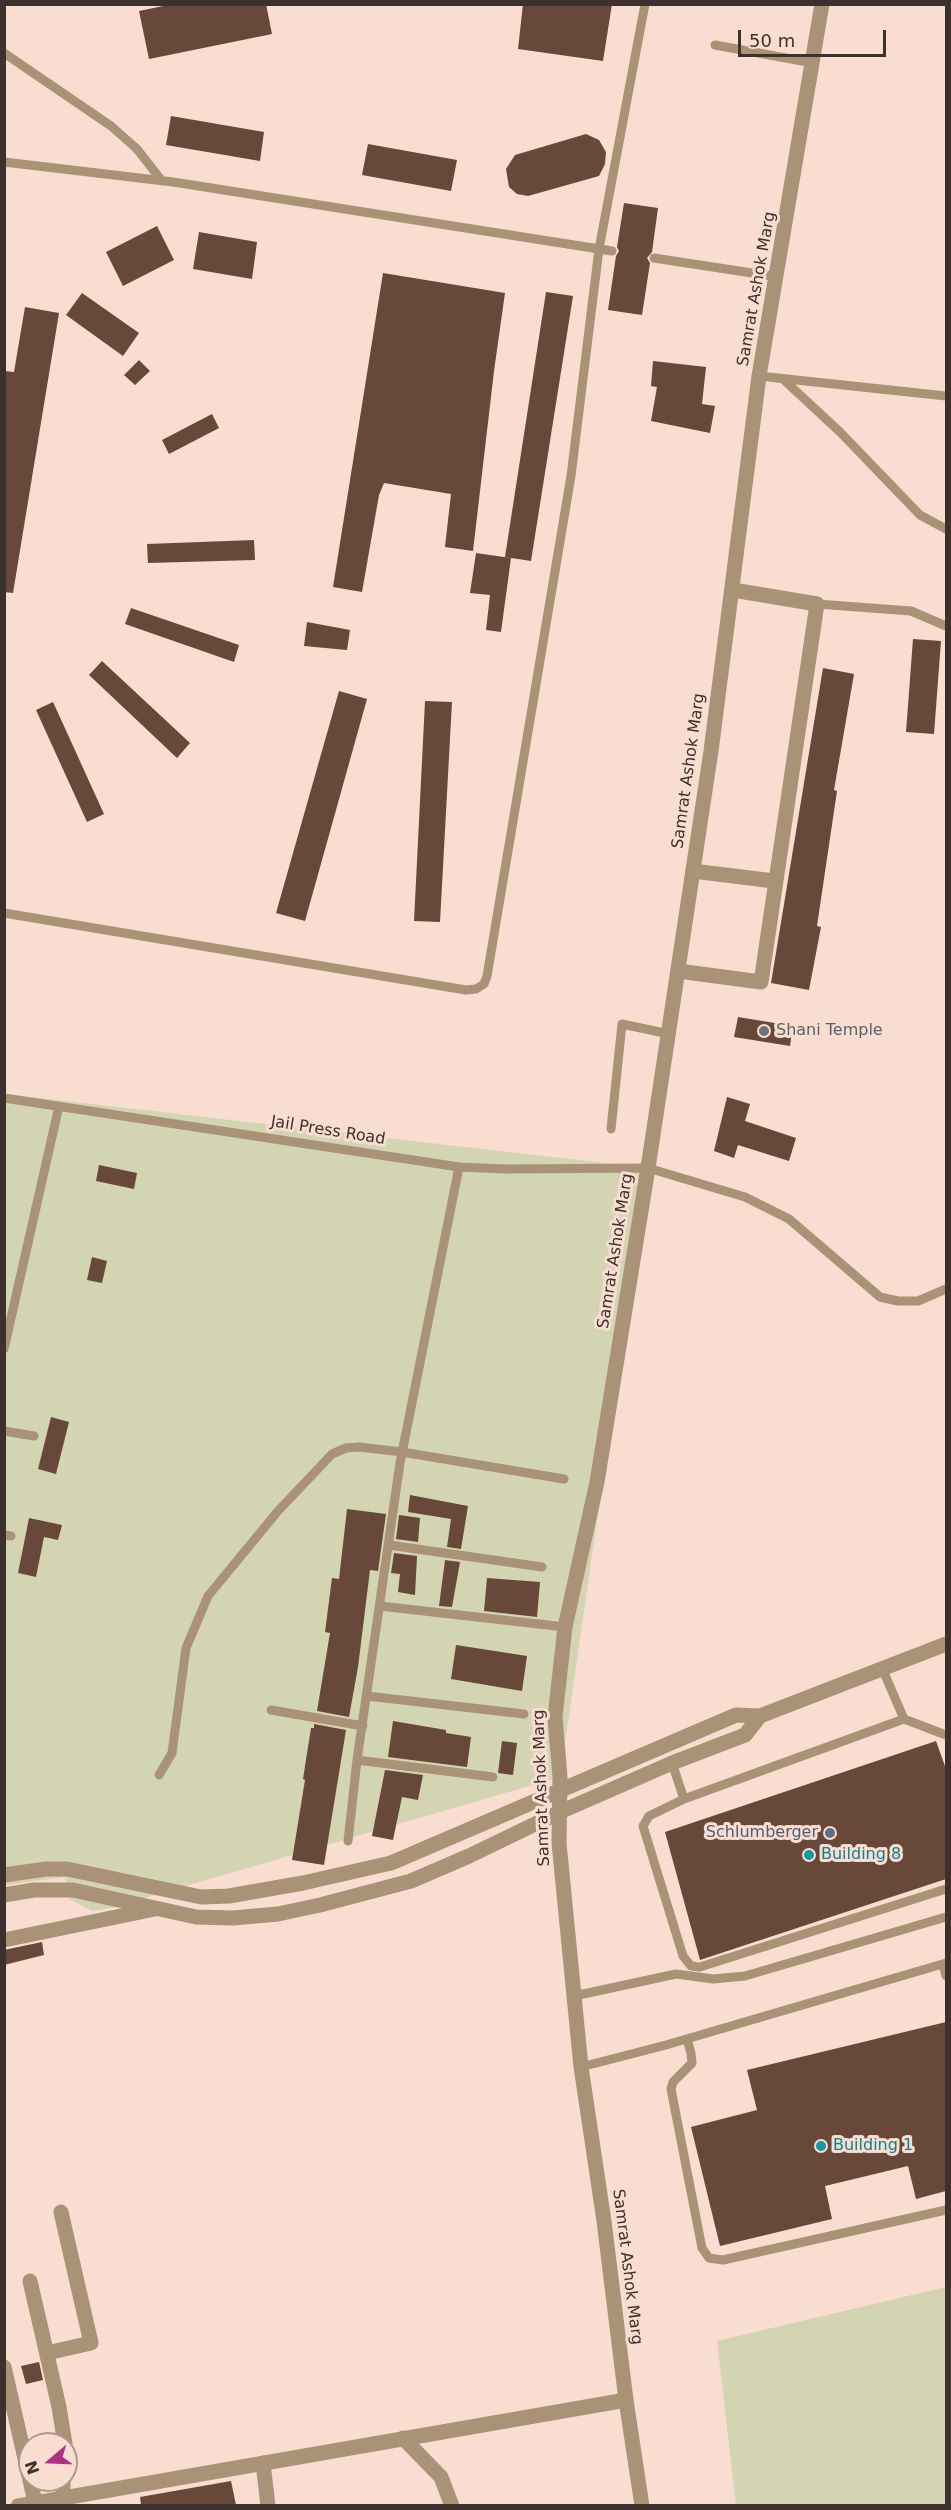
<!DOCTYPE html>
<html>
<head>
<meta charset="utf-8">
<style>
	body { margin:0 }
	#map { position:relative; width:951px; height:2510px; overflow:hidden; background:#f8ddd0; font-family:"DejaVu Sans",sans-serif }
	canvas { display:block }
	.frame { position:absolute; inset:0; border:6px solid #3c312c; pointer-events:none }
	.north { position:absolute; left:18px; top:2432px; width:60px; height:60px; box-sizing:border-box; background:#f8ddd0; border:2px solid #ad988e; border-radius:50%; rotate:251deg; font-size:16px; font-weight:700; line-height:24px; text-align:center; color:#3c312c }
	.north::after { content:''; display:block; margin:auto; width:21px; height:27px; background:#ae3182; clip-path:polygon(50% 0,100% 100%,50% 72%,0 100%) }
	.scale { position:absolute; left:738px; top:30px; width:148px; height:27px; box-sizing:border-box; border:3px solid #3c312c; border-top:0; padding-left:8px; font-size:18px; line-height:21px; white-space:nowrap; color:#3c312c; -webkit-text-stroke:4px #f8ddd0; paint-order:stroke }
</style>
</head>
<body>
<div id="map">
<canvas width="951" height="2510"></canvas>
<div class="frame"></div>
<div class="north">N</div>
<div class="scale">50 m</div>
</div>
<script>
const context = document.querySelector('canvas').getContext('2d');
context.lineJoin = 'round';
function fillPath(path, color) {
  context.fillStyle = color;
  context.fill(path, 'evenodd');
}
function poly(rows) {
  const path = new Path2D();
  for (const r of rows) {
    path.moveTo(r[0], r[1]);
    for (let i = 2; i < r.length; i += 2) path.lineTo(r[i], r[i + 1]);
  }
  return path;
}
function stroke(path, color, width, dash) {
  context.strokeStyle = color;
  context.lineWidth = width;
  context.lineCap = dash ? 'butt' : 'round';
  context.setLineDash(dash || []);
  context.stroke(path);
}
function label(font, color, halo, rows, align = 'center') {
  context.font = font + ' "DejaVu Sans",sans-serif';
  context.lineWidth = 6;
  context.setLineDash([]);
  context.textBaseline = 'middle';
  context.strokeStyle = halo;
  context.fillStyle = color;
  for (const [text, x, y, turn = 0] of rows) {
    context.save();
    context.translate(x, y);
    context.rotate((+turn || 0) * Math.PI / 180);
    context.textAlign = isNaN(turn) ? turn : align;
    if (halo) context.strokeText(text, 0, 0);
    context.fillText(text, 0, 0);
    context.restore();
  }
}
const green = poly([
	[4,1094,648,1168,560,1777,110,1908,92,1911,69,1899,65,1877,5,1885],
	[946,2287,946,2505,736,2505,717,2341]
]);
const building = poly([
	[173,4,266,4,272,34,149,59,139,11],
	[523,4,612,4,603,61,518,49],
	[171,116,264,132,260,161,166,145],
	[586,134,599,140,606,152,605,164,599,176,528,196,517,194,509,187,506,169,515,155],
	[368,144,457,160,451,191,362,175],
	[624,203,658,208,652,252,647,258,650,263,642,315,608,310,616,256,619,251,617,247],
	[157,226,174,260,123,286,106,252],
	[199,232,257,242,252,279,193,269],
	[383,273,505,293,494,371,473,551,445,547,451,494,384,483,379,495,362,592,333,587],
	[546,292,573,296,531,561,505,557],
	[82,293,139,333,123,356,66,315],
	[25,307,59,313,13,593,4,592,4,371,14,372],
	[139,360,150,371,135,385,124,375],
	[653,361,706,367,702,404,715,406,710,433,651,421,657,387,651,386],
	[212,414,219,428,169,454,162,440],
	[254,540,255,560,148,563,147,544],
	[476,553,511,558,501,632,486,630,490,595,470,593],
	[131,608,239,645,234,662,125,624],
	[307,622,350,630,347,650,304,646],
	[913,639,941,641,934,734,906,732],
	[102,661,190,743,177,758,89,675],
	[823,668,854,674,834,790,837,791,817,926,821,927,809,990,771,983],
	[339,691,367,699,305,921,276,913],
	[425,701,452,702,440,922,414,921],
	[53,702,104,814,87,822,36,710],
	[738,1017,793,1026,790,1046,734,1037],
	[727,1097,750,1104,745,1121,796,1138,789,1161,738,1145,734,1158,714,1151],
	[99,1165,137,1173,134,1189,96,1181],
	[92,1257,107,1261,102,1283,87,1280],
	[51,1417,69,1422,56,1474,38,1469],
	[410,1495,468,1506,461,1549,447,1547,451,1519,408,1512],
	[347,1509,386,1514,378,1571,370,1570,358,1667,349,1717,317,1711,330,1633,325,1632,332,1578,339,1579],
	[399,1515,420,1518,418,1542,396,1539],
	[29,1518,62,1525,58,1540,44,1537,36,1577,18,1573],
	[394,1553,417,1556,415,1595,398,1592,400,1574,391,1573],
	[445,1560,460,1562,452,1607,439,1606],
	[487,1578,540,1582,537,1617,484,1611],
	[456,1645,527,1656,522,1691,451,1679],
	[393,1721,446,1730,446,1733,471,1737,467,1767,388,1757],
	[314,1724,346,1730,324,1865,292,1860,305,1780,303,1779,311,1728,314,1728],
	[502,1741,517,1743,513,1775,498,1773],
	[936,1741,946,1769,946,1879,700,1960,665,1832],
	[385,1770,423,1775,418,1800,402,1797,393,1840,372,1836],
	[42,1942,44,1955,4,1965,4,1950],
	[946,2022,946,2191,916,2199,908,2166,825,2186,832,2219,720,2246,691,2127,757,2110,747,2070],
	[39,2362,43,2380,26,2384,21,2366],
	[231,2481,236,2505,141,2505,140,2497]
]);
const service = poly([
	[715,45,813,63],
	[4,53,111,126,137,149,162,181],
	[4,162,173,182,612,251],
	[654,258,778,277],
	[759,376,946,396],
	[784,380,840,432,920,515,946,529],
	[817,604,911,611,946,626],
	[4,913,466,990,476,989,484,984,487,976,571,476,599,249,645,4],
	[4,1098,459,1167,506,1169,648,1168,745,1197,789,1219,880,1297,898,1301,918,1301,946,1289],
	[611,1129,622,1024,669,1034],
	[4,1349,59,1106],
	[4,1431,34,1436],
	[4,1535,11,1536],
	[389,1545,542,1567],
	[380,1606,565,1627],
	[882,1668,904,1719],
	[367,1696,524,1714],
	[271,1710,363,1726],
	[357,1760,493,1777],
	[672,1763,684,1799,904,1719,946,1735],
	[159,1775,172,1753,186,1648,208,1596,278,1511,332,1454,346,1448,359,1447,402,1452,564,1479],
	[684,1799,649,1816,643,1826,683,1956,691,1966,700,1967,946,1889],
	[348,1841,357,1760,400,1463,459,1167],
	[943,1964,946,1976],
	[574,1996,676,1974,713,1979,745,1976,946,1917],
	[687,2039,691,2053,692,2063,673,2082,671,2089,702,2248,709,2258,723,2260,946,2210],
	[581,2067,666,2045,946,1963]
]);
const minor = poly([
	[693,871,774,881],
	[678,971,761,982,817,604,733,590],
	[4,1940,155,1909],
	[30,2281,59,2407,65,2444],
	[47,2353,91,2343,61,2212],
	[4,2367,35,2502],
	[403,2438,441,2477,452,2506],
	[263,2463,268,2506],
	[63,2498,63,2480],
	[18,2506,626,2400]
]);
const tertiary = poly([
	[4,1875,46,1869,67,1869,201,1897,229,1896,303,1883,391,1863,736,1715,760,1716,946,1644],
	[4,1895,34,1890,73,1890,196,1917,233,1918,278,1914,320,1905,411,1881,469,1856,560,1812,672,1763,745,1735,760,1716],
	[642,2506,626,2400,604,2221,581,2067,559,1843,560,1777,555,1717,565,1627,597,1482,648,1168,711,751,759,376,822,4]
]);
const markers = [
	[764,1031,6,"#6b7280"],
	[830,1833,6,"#5c6f8a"],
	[809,1855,6,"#0f9aa8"],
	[821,2146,6,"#0f9aa8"]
];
const streetNames = [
	["Samrat Ashok Marg",757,289,-80],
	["Samrat Ashok Marg",689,771,-82],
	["Jail Press Road",328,1131,9],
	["Samrat Ashok Marg",616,1251,-81],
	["Samrat Ashok Marg",542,1788,-92],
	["Samrat Ashok Marg",627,2267,83]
];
const worshipNames = [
	["Shani Temple",776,1031]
];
const serviceNames = [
	["Schlumberger",818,1833]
];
const cultureNames = [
	["Building 8",821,1855],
	["Building 1",833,2146]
];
fillPath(green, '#d2d4b2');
fillPath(building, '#674839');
stroke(service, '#a99275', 9);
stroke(minor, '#a99275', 15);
stroke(tertiary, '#a99275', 15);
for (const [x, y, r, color] of markers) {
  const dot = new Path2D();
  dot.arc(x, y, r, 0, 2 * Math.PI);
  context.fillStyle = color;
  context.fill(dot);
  stroke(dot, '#f8ddd0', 2);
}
label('16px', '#3c312c', '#f8ddd0', streetNames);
label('16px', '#5b616d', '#f8ddd0', worshipNames, 'left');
label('16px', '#4e5e75', '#f8ddd0', serviceNames, 'right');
label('16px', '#0d838f', '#f8ddd0', cultureNames, 'left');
</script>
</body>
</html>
